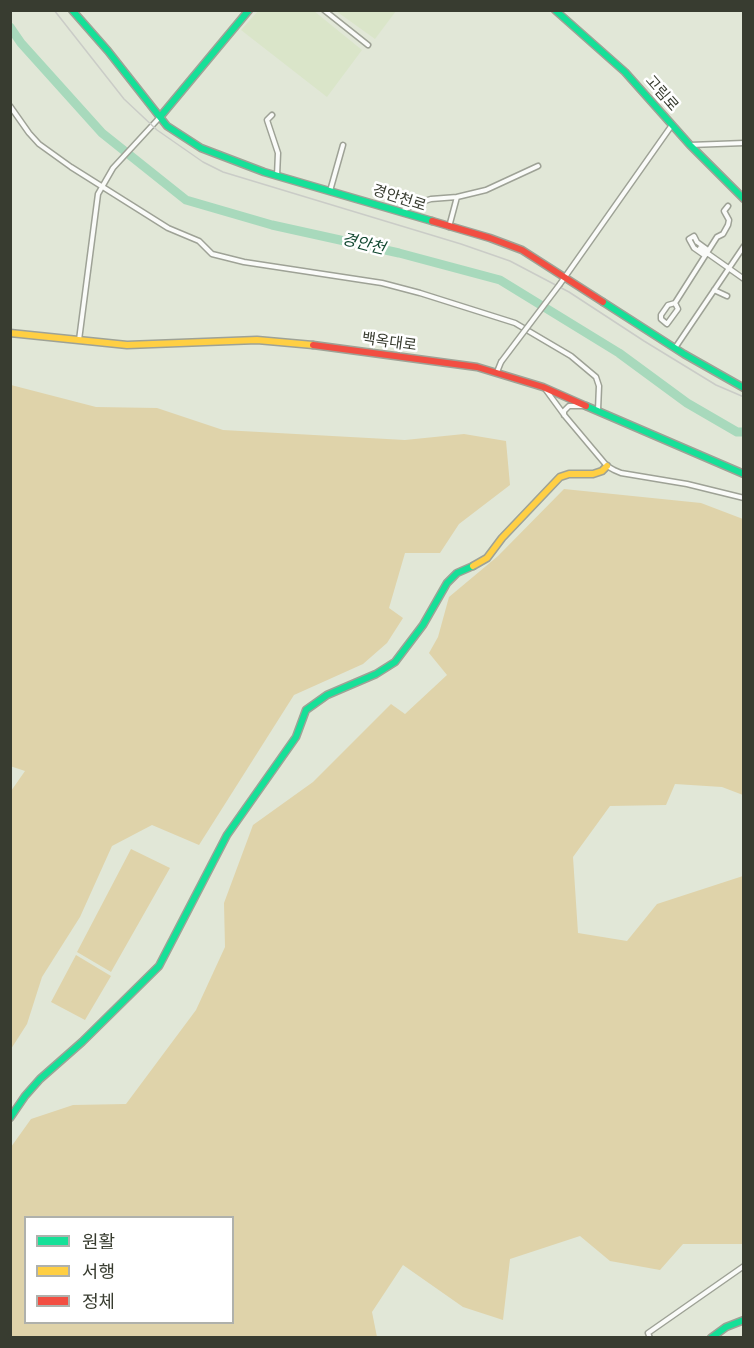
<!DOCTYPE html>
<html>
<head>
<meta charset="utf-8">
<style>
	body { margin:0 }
	#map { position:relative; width:754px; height:1348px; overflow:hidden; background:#e1e7d7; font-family:"Titillium Web","Noto Sans KR",sans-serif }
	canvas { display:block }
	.frame { position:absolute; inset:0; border:12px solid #383c30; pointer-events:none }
	.legend { position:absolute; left:24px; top:1216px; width:210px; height:108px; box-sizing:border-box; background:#fff; border:2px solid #afb1ac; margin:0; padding:8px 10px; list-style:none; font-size:18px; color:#383c30 }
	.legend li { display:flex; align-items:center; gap:12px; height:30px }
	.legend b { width:30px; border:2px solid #afb1ac }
</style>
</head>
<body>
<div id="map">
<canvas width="754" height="1348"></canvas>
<div class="frame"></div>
<ul class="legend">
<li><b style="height:8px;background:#16e098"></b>원활</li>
<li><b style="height:8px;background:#ffcf43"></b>서행</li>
<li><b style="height:8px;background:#f24e42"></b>정체</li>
</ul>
</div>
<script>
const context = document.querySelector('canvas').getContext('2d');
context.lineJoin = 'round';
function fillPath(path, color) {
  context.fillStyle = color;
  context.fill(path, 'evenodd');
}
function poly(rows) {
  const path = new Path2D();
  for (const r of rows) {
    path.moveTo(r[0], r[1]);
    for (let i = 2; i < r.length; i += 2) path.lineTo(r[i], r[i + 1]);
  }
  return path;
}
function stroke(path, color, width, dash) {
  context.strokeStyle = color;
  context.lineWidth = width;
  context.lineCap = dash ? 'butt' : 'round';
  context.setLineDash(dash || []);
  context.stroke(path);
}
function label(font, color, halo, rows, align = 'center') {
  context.font = font + ' "Titillium Web","Noto Sans KR",sans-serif';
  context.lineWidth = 5;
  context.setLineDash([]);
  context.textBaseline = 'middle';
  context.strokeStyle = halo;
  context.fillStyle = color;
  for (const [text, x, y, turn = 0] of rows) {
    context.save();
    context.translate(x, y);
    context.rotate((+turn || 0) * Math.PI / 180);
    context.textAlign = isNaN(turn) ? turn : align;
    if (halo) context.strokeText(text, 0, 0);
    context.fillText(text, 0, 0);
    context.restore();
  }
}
const built = poly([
	[258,11,314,11,362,50,327,97,241,30],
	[336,11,396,11,375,39]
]);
const green = poly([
	[11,385,96,407,157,408,223,430,405,440,464,434,506,441,510,485,459,524,440,553,405,553,389,608,403,618,387,643,363,664,294,695,199,845,152,825,112,846,80,917,42,977,27,1024,11,1049,11,791,25,771,10,766],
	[564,489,701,503,743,519,743,795,722,787,675,784,666,805,610,806,573,857,578,933,627,941,657,904,743,876,743,1244,683,1244,660,1270,610,1261,580,1236,510,1259,503,1320,463,1307,403,1265,372,1312,377,1337,11,1337,11,1147,31,1119,73,1105,126,1104,196,1010,225,947,224,903,253,825,313,782,391,704,405,714,447,675,429,653,438,637,449,597,498,556],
	[26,1218,232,1218,232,1322,26,1322],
	[131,849,170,868,111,972,77,952],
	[76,955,111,976,85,1020,51,1002]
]);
const river = poly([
	[10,27,21,43,102,133,186,200,272,225,399,253,500,280,619,353,687,403,737,432,744,432]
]);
const street = poly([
	[324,10,368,45],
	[10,106,29,133,39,144,71,167,168,228,199,241,212,254,244,262,382,283,420,293,515,323,571,356,596,377,599,386,598,410],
	[272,115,267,120,278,153,277,176],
	[690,145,744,143],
	[330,191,343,145],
	[401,212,412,205,431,199,457,197],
	[449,227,457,197,486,190,538,166],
	[700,248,744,279],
	[704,255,694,248,689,239,694,236,697,242,708,250],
	[560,284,672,125],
	[714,290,727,296],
	[675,303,678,309,667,324,661,319,661,315,668,305,675,303,717,237,723,234,728,225,729,220,724,211,728,206],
	[79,340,98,194,113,168,160,117],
	[675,348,744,246],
	[497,372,501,362],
	[546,390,565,416,607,466,614,470,621,473,687,484,744,498],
	[564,415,564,411,569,406,583,406],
	[650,1338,648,1333,744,1266]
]);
const fast = poly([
	[72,10,108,51,167,126,201,148,264,172,432,221],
	[555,10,625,72,690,145,744,199],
	[160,117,249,10],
	[603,302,684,354,744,388],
	[586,406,744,474],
	[10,1118,25,1096,40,1079,82,1042,159,966,227,835,296,737,306,710,327,695,376,674,395,662,423,625,447,583,457,573,473,566],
	[711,1338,726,1327,744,1320]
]);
const slow = poly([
	[10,333,127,345,257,340,313,345],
	[473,566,487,558,502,538,560,477,569,474,593,474,602,471,607,466]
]);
const jam = poly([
	[432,221,490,238,522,250,603,302],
	[313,345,477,367,543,387,586,406]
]);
const tram = poly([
	[54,10,124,99,157,130,203,162,223,172,461,244,510,261,569,292,644,341,716,385,744,397]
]);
const streetBridge = poly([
	[501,362,560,284]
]);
const streetNames = [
	["고림로",661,94,49],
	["경안천로",399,199,18],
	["백옥대로",389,343,8]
];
const waterNames = [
	["경안천",363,245,14]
];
fillPath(built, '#dae5c9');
fillPath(green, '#dfd3aa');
stroke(river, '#a8d9bc', 9);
stroke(street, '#9ea296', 7);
stroke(fast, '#9ea296', 9);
stroke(slow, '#9ea296', 9);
stroke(jam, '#9ea296', 9);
stroke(street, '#fafbf9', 4);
stroke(fast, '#16e098', 6);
stroke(slow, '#ffcf43', 6);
stroke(jam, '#f24e42', 6);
stroke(tram, '#caccc7', 1.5);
stroke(streetBridge, '#9ea296', 7, []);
stroke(streetBridge, '#fafbf9', 4);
label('15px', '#383c30', '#fff', streetNames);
label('italic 16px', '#134932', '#fff', waterNames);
</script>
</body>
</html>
